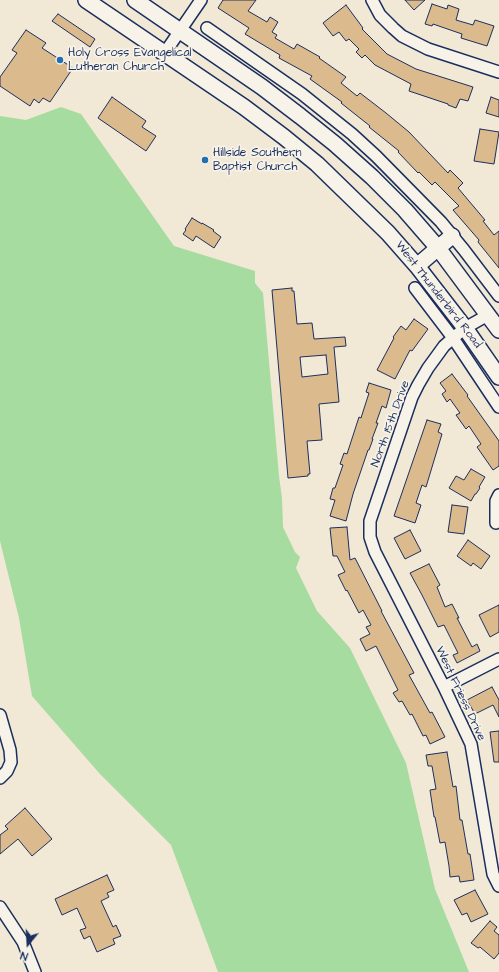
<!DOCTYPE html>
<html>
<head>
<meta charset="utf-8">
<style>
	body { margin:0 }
	#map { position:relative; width:499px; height:972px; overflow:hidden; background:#f1e8d6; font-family:"Architects Daughter",sans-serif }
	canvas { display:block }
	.north { position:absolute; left:8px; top:924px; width:40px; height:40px; -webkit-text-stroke:3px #f7f3e8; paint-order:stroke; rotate:198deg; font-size:11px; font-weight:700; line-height:16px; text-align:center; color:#1b2f5e }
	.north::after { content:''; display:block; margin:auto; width:14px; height:18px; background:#1b2f5e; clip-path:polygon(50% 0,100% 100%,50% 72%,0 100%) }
</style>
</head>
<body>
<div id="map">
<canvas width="499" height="972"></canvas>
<div class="north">N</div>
</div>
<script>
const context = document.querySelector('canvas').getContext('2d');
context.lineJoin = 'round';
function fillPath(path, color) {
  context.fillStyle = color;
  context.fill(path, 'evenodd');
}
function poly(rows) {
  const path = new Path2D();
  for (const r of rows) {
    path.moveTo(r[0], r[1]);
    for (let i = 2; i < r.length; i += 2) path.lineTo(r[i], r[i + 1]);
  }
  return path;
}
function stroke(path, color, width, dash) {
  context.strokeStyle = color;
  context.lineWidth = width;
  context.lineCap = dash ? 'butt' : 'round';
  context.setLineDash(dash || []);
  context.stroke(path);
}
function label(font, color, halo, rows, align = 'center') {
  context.font = font + ' "Architects Daughter",sans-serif';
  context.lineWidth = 3.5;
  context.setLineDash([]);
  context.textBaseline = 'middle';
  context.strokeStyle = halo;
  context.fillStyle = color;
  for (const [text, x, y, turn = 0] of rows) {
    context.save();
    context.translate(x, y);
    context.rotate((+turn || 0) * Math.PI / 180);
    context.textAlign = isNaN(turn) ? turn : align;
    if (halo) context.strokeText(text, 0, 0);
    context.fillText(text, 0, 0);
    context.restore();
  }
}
const green = poly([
	[61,107,81,114,174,246,255,271,255,283,263,293,279,476,282,498,283,527,295,552,300,557,296,568,317,611,350,648,406,763,435,889,469,972,218,972,171,845,100,774,32,696,19,618,0,541,0,116,26,120]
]);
const building = poly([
	[223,0,256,0,248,11,267,22,270,17,278,22,272,32,277,35,275,38,294,49,297,44,320,57,319,58,346,77,341,83,357,96,360,93,386,113,409,132,448,173,450,170,463,183,458,188,485,220,483,221,494,235,499,231,499,268,478,242,479,240,453,210,459,206,435,182,432,185,419,172,418,173,398,152,399,151,369,127,370,126,341,103,342,102,310,79,312,76,279,58,280,55,245,34,249,28,218,8,223,0],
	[405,0,425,0,414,10,405,0],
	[432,4,447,9,448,5,459,9,456,20,473,25,475,20,494,26,487,46,461,38,462,34,433,24,432,26,425,24,432,4],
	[346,5,363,28,362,29,387,54,416,69,473,87,468,101,460,99,456,108,448,105,448,104,409,91,411,84,375,65,365,55,362,58,356,52,359,49,349,39,346,41,339,32,333,36,323,23,346,5],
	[58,14,95,39,90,47,52,21,58,14],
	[26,30,46,43,42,48,73,68,50,102,43,98,39,103,34,99,30,106,0,86,0,77,17,53,12,50,26,30],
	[112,97,146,121,142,127,156,136,146,151,98,118,112,97],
	[491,97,499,100,499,117,486,113,491,97],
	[480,129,499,132,494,164,474,161,480,129],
	[192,218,202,224,202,223,214,230,213,231,221,237,214,248,196,236,193,241,183,234,186,230,185,229,192,218],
	[292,288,292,291,294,291,297,324,312,323,314,339,345,337,346,346,334,347,339,402,319,404,322,440,307,441,310,474,308,474,308,476,288,478,272,290,292,288],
	[326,355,328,374,302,377,300,357,326,355],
	[414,319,428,329,412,351,410,350,395,379,377,370,394,338,393,337,401,326,406,330,414,319],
	[452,374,468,395,467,396,499,441,499,466,493,470,477,447,481,444,469,426,466,429,456,415,460,413,450,399,447,402,442,394,446,391,440,383,452,374],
	[369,383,391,390,386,408,382,406,376,423,378,423,372,439,373,439,369,450,368,450,353,494,346,521,330,516,335,500,330,499,333,488,335,488,343,465,340,464,344,453,347,454,359,417,361,418,369,393,366,392,369,383],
	[427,420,441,424,438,432,442,434,426,487,422,485,416,503,421,505,415,523,394,516,427,420],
	[471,469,485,477,479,487,480,488,476,494,475,494,471,501,449,488,456,476,464,480,471,469],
	[452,505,468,507,464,534,448,532,452,505],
	[347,527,350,560,355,558,382,611,381,611,414,673,409,675,430,713,432,712,445,737,430,744,426,735,423,736,412,714,410,715,402,701,399,702,393,693,398,690,376,646,366,651,360,639,370,634,366,627,371,625,363,610,359,613,347,590,346,591,338,575,345,572,337,556,333,556,330,528,347,527],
	[410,530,421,551,405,559,394,538,410,530],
	[468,540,490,556,481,569,473,563,471,566,457,556,468,540],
	[429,564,440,585,437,587,445,607,452,604,459,618,457,618,472,647,477,644,480,651,457,663,453,655,458,653,444,625,438,627,422,595,410,573,429,564],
	[499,605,499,632,490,637,479,615,499,605],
	[492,687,499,700,499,717,493,705,475,714,467,700,492,687],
	[499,731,499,762,494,762,490,732,499,731],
	[447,752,453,787,456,786,460,820,462,820,468,854,470,854,474,880,460,882,459,876,450,877,449,866,445,842,440,843,435,817,434,817,430,790,436,789,432,766,428,766,426,755,447,752],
	[25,808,52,839,32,856,18,839,0,854,0,835,8,829,5,826,25,808],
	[107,875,114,890,107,893,109,897,101,901,113,927,116,925,121,936,113,939,115,944,97,952,90,936,84,939,80,930,86,928,77,908,62,915,55,899,107,875],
	[475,890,488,914,471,922,467,913,462,915,454,900,475,890],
	[490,921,497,927,494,931,499,935,499,953,494,959,480,947,478,948,471,943,490,921]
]);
const street = poly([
	[372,0,380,15,393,28,402,36,428,49,499,72],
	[207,28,302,94,352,134,376,156,441,222,464,250,499,296],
	[164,54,201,0],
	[415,288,453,338,499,407],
	[488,315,465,328,453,338,444,346,428,368,418,385,412,397,370,521,370,537,375,552,444,687,471,744,493,874,499,886],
	[496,523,496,501,499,495],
	[444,687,499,659],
	[0,715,10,750,11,762,7,771,0,778],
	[0,907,23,942,35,972]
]);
const secondary = poly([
	[86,0,244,107,284,137,317,164,388,233,417,266,465,328,499,377],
	[135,0,262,87,300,116,335,144,372,177,405,210,438,248,499,330],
	[417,266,452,236]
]);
const markers = [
	[60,60,4,"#1f6fb2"],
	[205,160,4,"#1f6fb2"]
];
const poiNames = [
	["Holy Cross Evangelical",68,53],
	["Lutheran Church",68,67],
	["Hillside Southern",213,153],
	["Baptist Church",213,167]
];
const streetNames = [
	["West Thunderbird Road",438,295,52],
	["North 15th Drive",391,424,-70],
	["West Friess Drive",460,694,65]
];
fillPath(green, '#a6dc9f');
fillPath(building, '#dbbb8e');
stroke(building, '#1b2f5e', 1);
stroke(street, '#1b2f5e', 14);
stroke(secondary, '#1b2f5e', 18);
stroke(street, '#f7f3e8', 11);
stroke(secondary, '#f7f3e8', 15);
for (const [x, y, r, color] of markers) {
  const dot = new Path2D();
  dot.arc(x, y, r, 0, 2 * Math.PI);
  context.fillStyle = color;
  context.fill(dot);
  stroke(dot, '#f7f3e8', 1.5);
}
label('12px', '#1b2f5e', '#f7f3e8', poiNames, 'left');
label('12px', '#1b2f5e', '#f7f3e8', streetNames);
</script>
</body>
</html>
